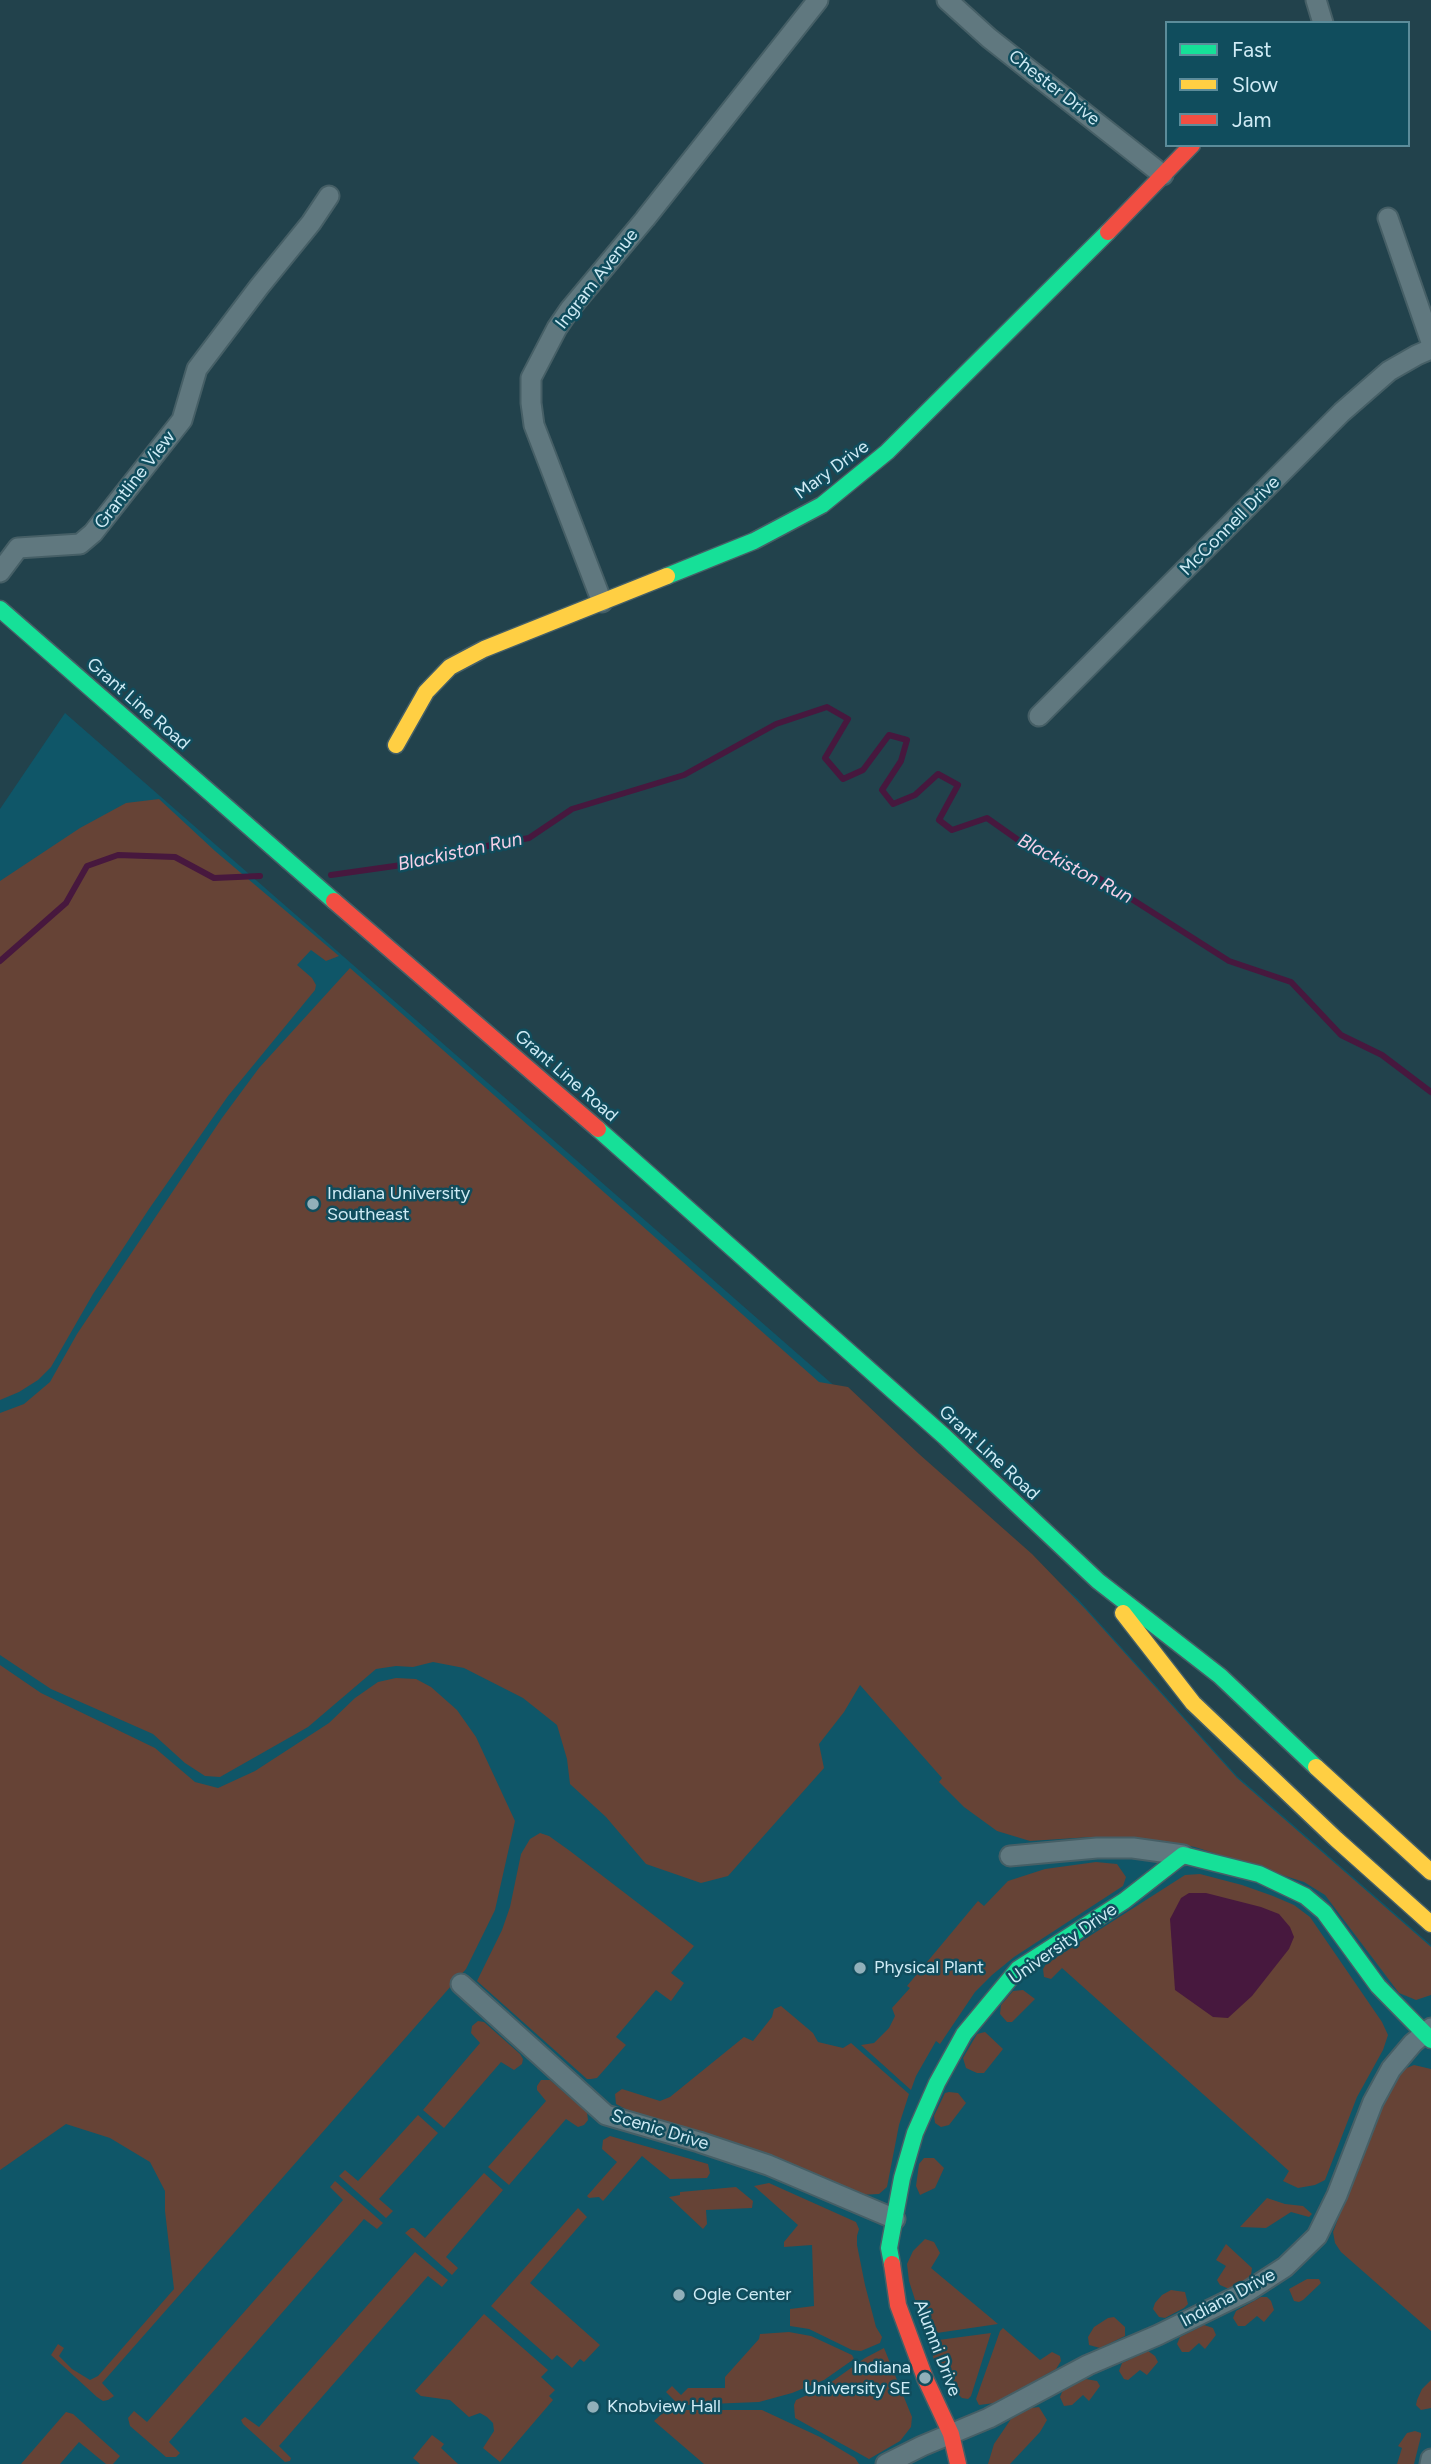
<!DOCTYPE html>
<html>
<head>
<meta charset="utf-8">
<style>
	body { margin:0 }
	#map { position:relative; width:1431px; height:2464px; overflow:hidden; background:#22424c; font-family:Figtree,sans-serif }
	canvas { display:block }
	.legend { position:absolute; left:1165px; top:21px; width:245px; height:126px; box-sizing:border-box; background:#104d5d; border:2px solid #5c8c9a; margin:0; padding:9px 12px; list-style:none; font-size:21px; color:#cfebf5 }
	.legend li { display:flex; align-items:center; gap:14px; height:35px }
	.legend b { width:35px; border:2px solid #5c8c9a }
</style>
</head>
<body>
<div id="map">
<canvas width="1431" height="2464"></canvas>
<ul class="legend">
<li><b style="height:9px;background:#16e098"></b>Fast</li>
<li><b style="height:9px;background:#ffcf43"></b>Slow</li>
<li><b style="height:9px;background:#f24e42"></b>Jam</li>
</ul>
</div>
<script>
const context = document.querySelector('canvas').getContext('2d');
context.lineJoin = 'round';
function fillPath(path, color) {
  context.fillStyle = color;
  context.fill(path, 'evenodd');
}
function poly(rows) {
  const path = new Path2D();
  for (const r of rows) {
    path.moveTo(r[0], r[1]);
    for (let i = 2; i < r.length; i += 2) path.lineTo(r[i], r[i + 1]);
  }
  return path;
}
function stroke(path, color, width, dash) {
  context.strokeStyle = color;
  context.lineWidth = width;
  context.lineCap = dash ? 'butt' : 'round';
  context.setLineDash(dash || []);
  context.stroke(path);
}
function label(font, color, halo, rows, align = 'center') {
  context.font = font + ' Figtree,sans-serif';
  context.lineWidth = 5;
  context.setLineDash([]);
  context.textBaseline = 'middle';
  context.strokeStyle = halo;
  context.fillStyle = color;
  for (const [text, x, y, turn = 0] of rows) {
    context.save();
    context.translate(x, y);
    context.rotate((+turn || 0) * Math.PI / 180);
    context.textAlign = isNaN(turn) ? turn : align;
    if (halo) context.strokeText(text, 0, 0);
    context.fillText(text, 0, 0);
    context.restore();
  }
}
const built = poly([
	[65,713,1078,1599,1237,1776,1431,1945,1431,2464,0,2464,0,809]
]);
const green = poly([
	[159,799,215,851,339,956,326,961,311,950,297,965,312,978,316,985,315,990,228,1096,149,1209,93,1294,51,1367,38,1380,19,1392,0,1400,0,881,80,828,126,803],
	[350,968,819,1382,848,1387,919,1454,1032,1554,1087,1611,1237,1778,1431,1947,1431,1995,1416,2000,1399,1993,1325,1895,1304,1882,1195,1847,1164,1841,1091,1837,1030,1841,997,1831,964,1807,939,1782,942,1778,860,1685,844,1712,819,1744,824,1768,728,1876,701,1883,646,1864,606,1817,570,1784,567,1759,557,1725,523,1698,464,1668,433,1662,413,1667,396,1666,376,1669,308,1727,220,1777,205,1776,185,1763,153,1734,51,1689,0,1655,0,1413,24,1404,50,1382,77,1334,222,1118,259,1068],
	[0,1665,41,1693,155,1748,195,1782,218,1788,255,1771,329,1723,355,1698,378,1682,396,1678,416,1679,431,1687,457,1710,476,1737,515,1821,495,1910,466,1969,102,2383,114,2396,108,2400,103,2401,97,2397,51,2355,58,2344,64,2348,59,2356,72,2369,90,2380,98,2376,174,2289,165,2211,165,2191,150,2162,110,2138,66,2124,0,2170],
	[540,1833,549,1836,570,1851,694,1946,671,1973,684,1983,671,2001,656,1990,616,2037,626,2045,597,2078,591,2079,587,2079,477,1981,502,1930,510,1907,521,1854,530,1839],
	[1096,1862,1117,1864,1126,1877,1123,1886,1014,1957,992,1975,975,1992,940,2044,936,2041,916,2076,911,2090,861,2045,874,2043,889,2028,895,2016,892,2008,910,1988,907,1986,978,1901,984,1906,1008,1881,1045,1869],
	[1200,1874,1242,1885,1273,1896,1294,1905,1310,1917,1382,2022,1388,2035,1383,2050,1357,2097,1325,2180,1315,2185,1298,2188,1283,2181,1289,2171,1062,1968,1051,1979,1044,1977,1043,1969,1046,1964,1185,1875],
	[1023,1990,1035,1999,1012,2022,1007,2022,1000,2014,1001,2005,1013,1991],
	[781,2006,813,2033,818,2042,843,2048,851,2043,909,2094,899,2125,887,2187,879,2194,859,2195,643,2118,616,2104,615,2094,622,2089,660,2101,670,2097,744,2037,753,2041,772,2017,774,2009],
	[478,2021,484,2022,520,2054,523,2059,522,2064,514,2070,501,2062,444,2128,423,2110,480,2043,471,2033,472,2026],
	[985,2032,1003,2049,984,2073,977,2073,966,2068,963,2058,977,2034],
	[1414,2065,1431,2069,1431,2331,1341,2252,1335,2243,1333,2232,1386,2092,1402,2070],
	[541,2080,550,2080,587,2112,588,2120,584,2125,578,2127,566,2119,509,2185,488,2167,546,2101,537,2090,537,2086],
	[949,2092,958,2093,966,2103,949,2125,941,2127,935,2123,934,2116,945,2093],
	[418,2115,438,2133,379,2199,393,2211,386,2218,339,2176,345,2170,358,2181],
	[610,2136,708,2164,710,2173,707,2178,670,2179,642,2156,603,2201,599,2197,589,2198,587,2196,617,2162,602,2149,603,2140],
	[924,2158,934,2158,944,2168,935,2188,920,2195,916,2186,919,2164],
	[484,2173,503,2190,446,2257,458,2268,452,2275,405,2233,411,2228,414,2228,425,2238],
	[335,2181,383,2223,377,2229,364,2219,169,2442,180,2453,176,2457,166,2457,130,2426,128,2418,134,2411,147,2422,343,2200,330,2187],
	[769,2183,856,2222,859,2229,857,2236,857,2245,865,2285,876,2327,882,2337,880,2343,861,2351,852,2350,809,2329,790,2326,790,2309,814,2306,812,2245,784,2247,784,2242,798,2225,754,2186],
	[736,2187,753,2201,752,2208,706,2210,707,2224,703,2229,669,2197,680,2195,680,2192],
	[1267,2198,1285,2204,1303,2206,1312,2214,1309,2217,1291,2212,1266,2228,1240,2227],
	[578,2208,587,2217,530,2283,600,2345,584,2362,580,2359,572,2368,557,2355,552,2360,491,2306],
	[925,2239,934,2242,940,2253,931,2268,998,2324,930,2334,925,2331,909,2281,907,2264,913,2251],
	[1226,2244,1252,2268,1251,2275,1243,2283,1229,2289,1220,2285,1217,2280,1226,2266,1216,2260],
	[415,2252,448,2280,442,2287,428,2276,279,2446,291,2458,290,2461,285,2462,243,2424,241,2420,245,2417,259,2427],
	[1307,2279,1319,2279,1321,2283,1303,2300,1299,2302,1294,2301,1289,2289],
	[1171,2290,1185,2292,1188,2304,1184,2308,1165,2318,1159,2317,1153,2309,1155,2303,1162,2295],
	[1261,2297,1267,2297,1271,2301,1274,2310,1264,2322,1257,2316,1245,2326,1238,2326,1233,2318,1236,2311],
	[484,2314,548,2370,541,2377,555,2390,549,2396,553,2400,500,2462,483,2448,494,2431,493,2423,487,2417,480,2413,469,2417,450,2400,421,2396,415,2391],
	[1114,2317,1125,2327,1125,2336,1100,2348,1089,2345,1088,2337,1094,2327,1108,2318],
	[1204,2325,1213,2328,1216,2335,1205,2349,1199,2343,1189,2352,1182,2352,1177,2344,1180,2337],
	[1003,2328,1040,2360,1052,2352,1060,2356,1061,2361,1056,2369,995,2403,979,2405,976,2399,1000,2331],
	[789,2332,811,2336,852,2355,854,2359,824,2380,792,2393,759,2402,684,2405,675,2401,666,2392,672,2386,681,2395,688,2388,725,2388,725,2377,759,2339,760,2334],
	[991,2333,971,2396,968,2399,962,2398,948,2384,934,2360,929,2344,931,2341],
	[884,2348,912,2417,911,2427,900,2441,869,2459,795,2418,794,2405,796,2400,823,2388,865,2358],
	[1148,2351,1155,2356,1158,2362,1147,2375,1140,2370,1128,2380,1124,2379,1119,2371,1122,2363],
	[1086,2379,1097,2381,1100,2386,1089,2401,1083,2395,1072,2405,1064,2406,1060,2397,1063,2390],
	[1431,2380,1431,2408,1421,2410,1416,2405,1417,2400,1422,2389],
	[1039,2407,1047,2420,1040,2432,1010,2464,988,2464,994,2444,1011,2419,1031,2408],
	[666,2410,762,2410,820,2437,855,2458,859,2464,704,2464,654,2421],
	[66,2412,73,2414,120,2456,113,2464,106,2464,79,2442,60,2464,21,2464],
	[1415,2431,1421,2433,1421,2436,1414,2464,1397,2464,1402,2448,1398,2446,1407,2433],
	[432,2435,444,2444,441,2448,458,2464,420,2464,413,2458]
]);
const water = poly([
	[1189,1893,1206,1893,1261,1907,1279,1914,1290,1927,1294,1937,1289,1949,1252,1996,1228,2018,1213,2017,1175,1990,1170,1919,1181,1898]
]);
const stream = poly([
	[331,875,437,860,491,845,529,838,572,809,684,775,776,724,827,707,848,719,825,758,843,779,863,770,889,735,907,740,901,761,882,790,893,804,915,795,938,774,958,785,939,820,952,830,987,818,1038,854,1097,877,1229,961,1291,982,1341,1035,1382,1055,1431,1092],
	[0,961,66,903,87,866,118,855,175,857,214,878,260,876]
]);
const street = poly([
	[947,0,989,38,1163,175],
	[1316,0,1323,23],
	[1388,218,1431,342],
	[0,572,18,548,80,544,93,533,182,420,197,369,259,287,311,223,329,196],
	[602,602,534,425,531,403,531,378,557,328,570,309,645,219,818,0],
	[1039,716,1342,412,1389,371,1417,355,1431,349],
	[1010,1856,1097,1848,1133,1848,1183,1855],
	[461,1984,606,2115,699,2142,768,2165,895,2219],
	[886,2464,922,2446,989,2418,1088,2365,1158,2335,1248,2291,1285,2267,1317,2236,1337,2195,1373,2102,1391,2069,1413,2043,1431,2028],
	[1430,2464,1431,2459]
]);
const fast = poly([
	[667,576,754,541,822,505,887,452,1108,232],
	[0,609,334,901],
	[598,1129,945,1437,1098,1581,1220,1676,1316,1767],
	[892,2264,889,2248,902,2178,915,2133,937,2083,964,2034,1018,1969,1124,1901,1183,1855,1259,1874,1305,1896,1324,1912,1378,1986,1431,2040]
]);
const slow = poly([
	[396,745,426,692,450,667,484,649,667,576],
	[1123,1613,1193,1703,1336,1839,1431,1924],
	[1316,1767,1431,1872]
]);
const jam = poly([
	[1108,232,1192,145],
	[334,901,598,1129],
	[892,2264,898,2305,925,2378,951,2434,958,2464]
]);
const markers = [
	[313,1204,7,"#92b0ba"],
	[860,1968,7,"#92b0ba"],
	[679,2295,7,"#92b0ba"],
	[925,2378,7,"#92b0ba"],
	[593,2407,7,"#92b0ba"]
];
const streetNames = [
	["Chester Drive",1054,88,38],
	["Ingram Avenue",597,279,-52],
	["Mary Drive",832,470,-36],
	["Grantline View",135,480,-52],
	["McConnell Drive",1230,526,-45],
	["Grant Line Road",138,704,41],
	["Grant Line Road",566,1076,41],
	["Grant Line Road",989,1453,43],
	["University Drive",1063,1944,-35],
	["Scenic Drive",660,2130,17],
	["Indiana Drive",1228,2298,-28],
	["Alumni Drive",937,2348,69]
];
const poiNames = [
	["Indiana University",327,1194],
	["Southeast",327,1215],
	["Physical Plant",874,1968],
	["Ogle Center",693,2295],
	["Indiana",911,2368,"right"],
	["University SE",911,2389,"right"],
	["Knobview Hall",607,2407]
];
const waterNames = [
	["Blackiston Run",460,852,-12],
	["Blackiston Run",1075,869,28]
];
fillPath(built, '#0f5668');
fillPath(green, '#664336');
fillPath(water, '#47183e');
stroke(stream, '#47183e', 6);
stroke(street, '#465f66', 23);
stroke(fast, '#465f66', 19);
stroke(slow, '#465f66', 19);
stroke(jam, '#465f66', 19);
stroke(street, '#60787f', 19);
stroke(fast, '#16e098', 16);
stroke(slow, '#ffcf43', 16);
stroke(jam, '#f24e42', 16);
for (const [x, y, r, color] of markers) {
  const dot = new Path2D();
  dot.arc(x, y, r, 0, 2 * Math.PI);
  context.fillStyle = color;
  context.fill(dot);
  stroke(dot, '#104d5d', 2.5);
}
label('18px', '#cfebf5', '#104d5d', streetNames);
label('18px', '#cfebf5', '#104d5d', poiNames, 'left');
label('italic 19px', '#f6d1e8', '#104d5d', waterNames);
</script>
</body>
</html>
